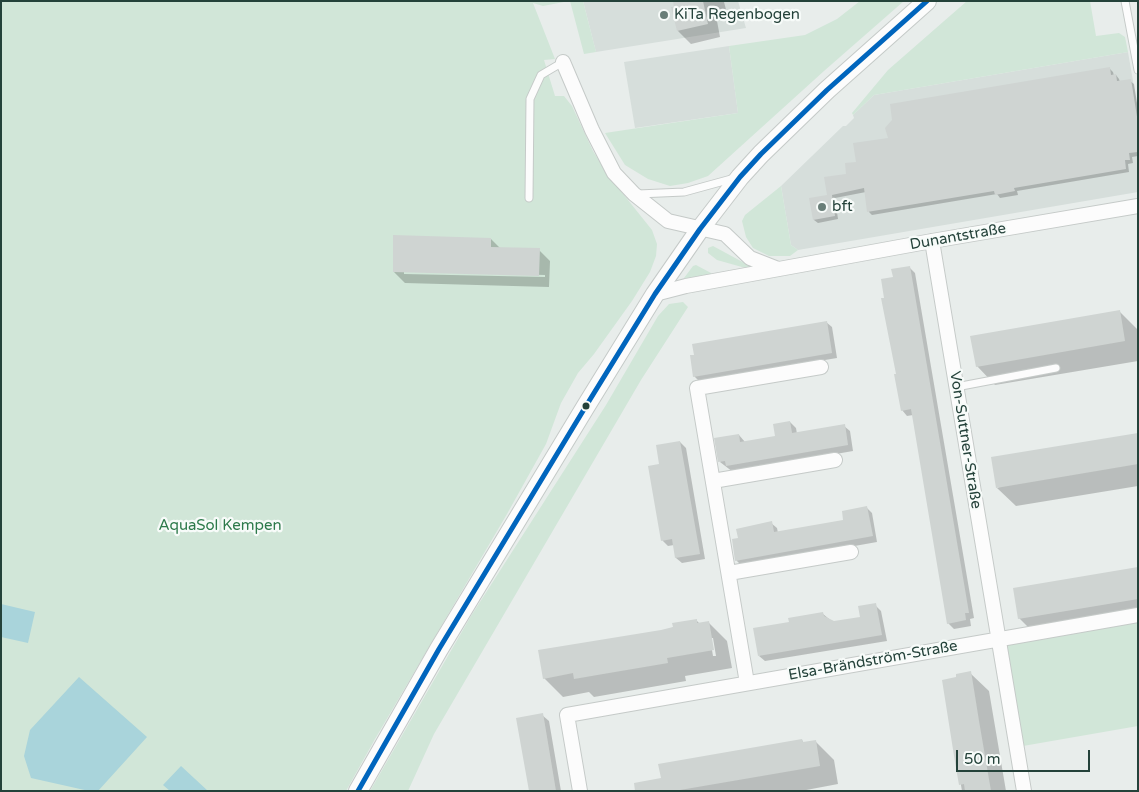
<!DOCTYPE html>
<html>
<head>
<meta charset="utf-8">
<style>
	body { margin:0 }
	#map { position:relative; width:1139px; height:792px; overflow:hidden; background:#e8edeb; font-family:"Varela Round",sans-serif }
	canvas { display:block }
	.frame { position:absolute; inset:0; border:2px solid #24423a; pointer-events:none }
	.scale { position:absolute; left:956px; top:750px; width:134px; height:22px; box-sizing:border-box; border:2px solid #24423a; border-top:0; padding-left:6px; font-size:15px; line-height:18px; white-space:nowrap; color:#24423a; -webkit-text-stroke:4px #f7fbf9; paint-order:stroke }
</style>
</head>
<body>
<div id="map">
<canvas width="1139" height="792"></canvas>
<div class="frame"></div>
<div class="scale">50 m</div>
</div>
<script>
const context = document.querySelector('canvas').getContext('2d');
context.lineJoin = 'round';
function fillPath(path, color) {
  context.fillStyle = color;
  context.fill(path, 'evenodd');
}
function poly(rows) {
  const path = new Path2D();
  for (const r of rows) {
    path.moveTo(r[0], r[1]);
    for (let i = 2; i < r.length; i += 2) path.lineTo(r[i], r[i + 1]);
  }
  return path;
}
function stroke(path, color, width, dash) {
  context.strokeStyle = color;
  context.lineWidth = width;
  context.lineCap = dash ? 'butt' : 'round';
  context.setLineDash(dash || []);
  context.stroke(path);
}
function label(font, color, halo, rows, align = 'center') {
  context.font = font + ' "Varela Round",sans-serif';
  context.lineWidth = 4.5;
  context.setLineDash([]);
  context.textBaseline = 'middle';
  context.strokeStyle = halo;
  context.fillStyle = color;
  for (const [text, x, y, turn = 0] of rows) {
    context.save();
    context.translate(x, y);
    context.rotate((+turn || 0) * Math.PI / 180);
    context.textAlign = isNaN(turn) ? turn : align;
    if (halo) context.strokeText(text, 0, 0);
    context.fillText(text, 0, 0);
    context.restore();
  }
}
const built = poly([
	[583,1,738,1,746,28,596,52],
	[729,46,738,113,635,128,624,62],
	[1128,52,1138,110,1138,192,798,250,791,245,781,186,843,126,846,126,854,118,853,115,874,95]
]);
const green = poly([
	[1,1,569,1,543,6,533,3,555,59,544,60,555,96,564,96,572,106,593,151,608,175,652,230,657,244,656,256,650,272,632,301,594,354,578,373,561,403,546,444,507,514,375,739,346,791,1,791],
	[570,1,583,1,596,52,584,54],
	[860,1,904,1,824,71,708,176,688,183,670,186,648,179,625,165,605,133,738,113,729,46,805,35,837,19],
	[967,1,1090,1,1096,36,1119,33,1125,37,1128,52,874,95,853,115,852,113,888,70],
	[781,186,791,245,798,250,790,256,769,256,753,248,746,237,742,221,745,215],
	[713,246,750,266,749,269,717,260,708,253,708,248],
	[696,265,711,273,711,276,685,280,684,278,693,266],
	[683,302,688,307,641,380,434,734,408,791,370,791,471,616,606,405,658,316,669,304],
	[1138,620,1138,726,1023,746,1006,648,1010,641]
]);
const water = poly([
	[1,604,35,612,28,643,1,637],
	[79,677,147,737,98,791,89,791,31,778,24,756,30,730],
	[181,766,208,791,170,791,163,785]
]);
const shadow = poly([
	[674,1,727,1,724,2,728,17,717,21,720,37,691,44,678,31],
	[1110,69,1113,72,1114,76,1116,75,1119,79,1120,82,1130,81,1134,84,1138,109,1138,156,1132,157,1133,163,1128,164,1129,172,1017,191,1018,195,1000,198,997,194,872,215,869,212,866,192,835,198,838,219,818,223,814,220,811,199,829,196,858,163,890,139],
	[491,239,501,249,539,250,550,261,549,287,405,283,394,272],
	[404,271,545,275,545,277,404,274],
	[909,267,915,273,974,618,970,619,971,626,954,629,948,623,913,415,907,416,902,410,886,299,894,278],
	[1120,312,1138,330,1138,361,995,385,977,366],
	[826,322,832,327,837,358,699,381,694,376],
	[790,422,796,428,797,434,844,426,850,431,853,451,733,472,720,462,739,435,745,442,777,437],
	[1138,434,1138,486,1016,506,997,488],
	[680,442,686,448,705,559,682,563,676,558,674,545,668,546,662,540,660,465],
	[867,508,872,513,877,542,742,566,736,560,739,539,771,523,777,528,778,533,845,521],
	[1138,568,1138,620,1038,637,1019,618],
	[875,605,881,611,887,641,765,661,759,656,790,623,823,614,834,623,861,618],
	[696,620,700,624,708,622,727,641,732,668,685,676,686,681,594,697,589,692,563,697,544,678,662,631],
	[710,638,713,638,716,656,713,656],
	[970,673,989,691,1006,791,962,791,943,681,958,678],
	[542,715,549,721,561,791,530,791],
	[802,740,804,743,815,741,834,760,838,784,801,791,661,791]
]);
const building = poly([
	[673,1,703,1,708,24,677,31,671,7,674,7],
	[1110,67,1111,75,1116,74,1117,81,1131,79,1138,123,1138,152,1129,153,1130,160,1125,160,1126,169,1014,188,1015,191,995,195,994,191,867,212,864,188,832,195,835,216,813,220,809,198,827,195,824,177,846,174,845,163,856,162,853,143,888,138,885,128,892,120,890,104],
	[393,235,491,238,491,247,540,248,539,276,393,272],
	[910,266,969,613,965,613,966,620,947,624,911,409,901,411,894,374,896,374,881,298,884,298,881,279,893,277,891,269],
	[1120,310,1125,341,976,367,970,336],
	[827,321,832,353,693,377,690,355,694,355,692,344],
	[790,421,792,433,845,424,848,445,726,466,725,461,718,462,714,438,739,434,740,442,775,436,773,424],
	[1138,433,1138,464,996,488,991,457],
	[680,441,700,554,675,558,672,539,661,541,648,466,659,464,656,445],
	[867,506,873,536,735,561,732,539,738,538,736,529,772,521,774,532,843,520,842,511],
	[1138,567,1138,599,1018,619,1013,588],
	[876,603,882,635,758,656,753,628,789,622,788,618,823,612,824,616,834,621,860,617,858,606],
	[697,619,697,623,709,621,714,650,667,658,668,663,603,674,574,679,573,673,543,679,538,650,661,630,673,627,672,623],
	[971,671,979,721,991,791,965,791,964,784,959,785,955,762,942,680,956,677,956,674],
	[543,713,556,791,529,791,516,718],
	[802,739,803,742,816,740,820,766,674,791,635,791,634,783,661,778,658,764]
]);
const service = poly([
	[1125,1,1138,70],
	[638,194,684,192,735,178],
	[529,198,530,99,541,75,563,62],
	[956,387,1056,368]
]);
const minor = poly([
	[563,62,592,130,614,173,634,194,668,221,725,234,750,258,778,269],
	[932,241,1024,791],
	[655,294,686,286,932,241,1138,206],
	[713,481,835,460],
	[729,573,851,552],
	[747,683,697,388,821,367],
	[580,791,567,715,1138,615]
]);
const tertiary = poly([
	[358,791,439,649,586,406,655,294,700,229,740,177,761,154,827,90,927,1]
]);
const bus1 = poly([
	[358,791,439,649,586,406,655,294,700,229,740,177,761,154,827,90,927,1]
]);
const markers = [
	[664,15,5,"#697e78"],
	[822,207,5,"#697e78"],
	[586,406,4.5,"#24423a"]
];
const poiNames = [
	["KiTa Regenbogen",674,15],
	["bft",832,207]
];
const streetNames = [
	["Dunantstraße",958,237,-10],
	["Von-Suttner-Straße",965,440,81],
	["Elsa-Brändström-Straße",873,661,-10]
];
const parkNames = [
	["AquaSol Kempen",220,526]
];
fillPath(built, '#d6dedb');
fillPath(green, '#d1e6d8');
fillPath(water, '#a9d4db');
fillPath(shadow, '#0003');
fillPath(building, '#cfd4d2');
stroke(service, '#c5cac8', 9);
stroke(minor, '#c5cac8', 16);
stroke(tertiary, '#c5cac8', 20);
stroke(service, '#fcfcfc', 7);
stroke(minor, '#fcfcfc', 14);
stroke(tertiary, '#fcfcfc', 18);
stroke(bus1, '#0065bd', 5);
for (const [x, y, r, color] of markers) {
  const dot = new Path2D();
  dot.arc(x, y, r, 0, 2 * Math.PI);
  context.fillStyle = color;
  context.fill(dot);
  stroke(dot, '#f7fbf9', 2);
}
label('15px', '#24423a', '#f7fbf9', poiNames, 'left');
label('15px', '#24423a', '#f7fbf9', streetNames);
label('15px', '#2d7a4b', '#f7fbf9', parkNames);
</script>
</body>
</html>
